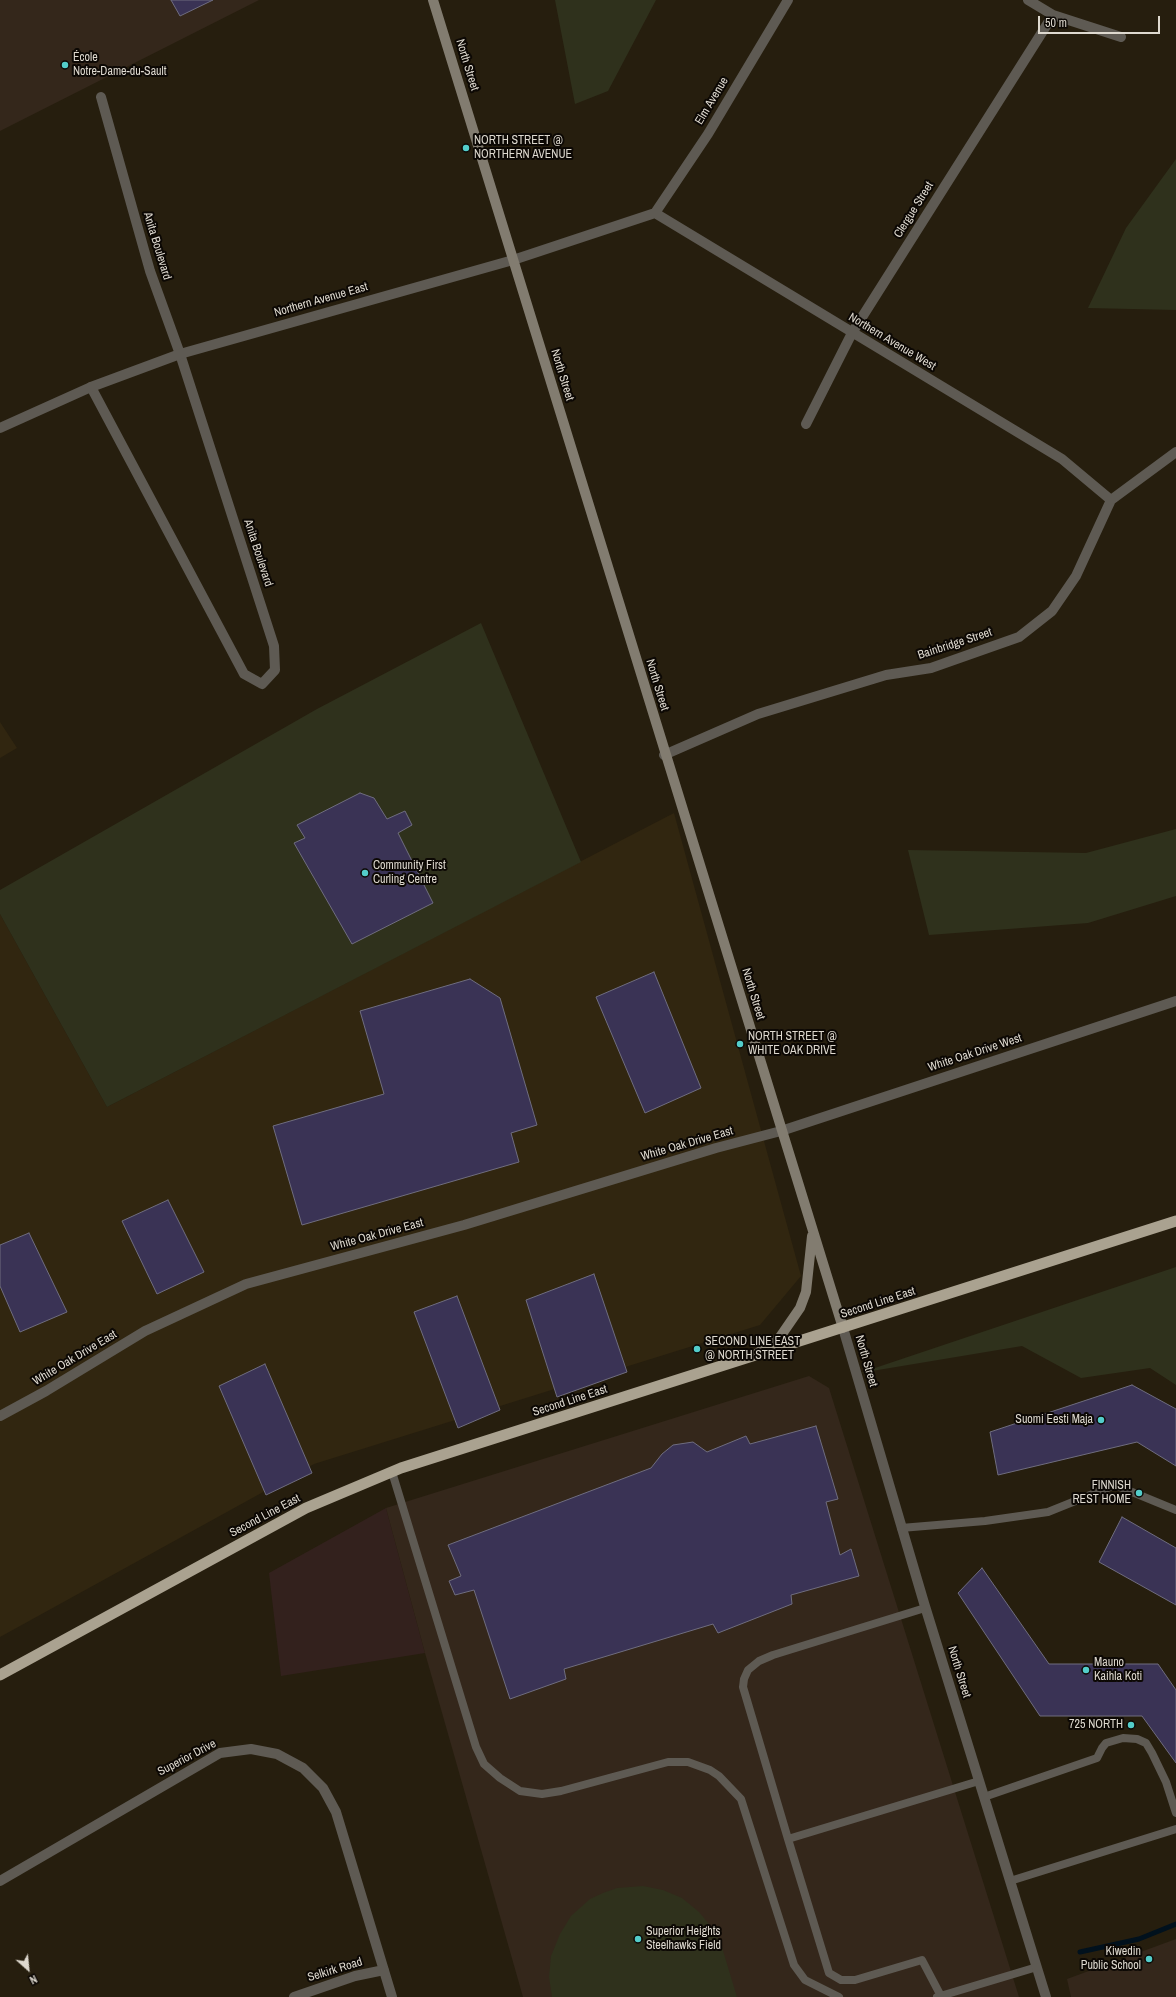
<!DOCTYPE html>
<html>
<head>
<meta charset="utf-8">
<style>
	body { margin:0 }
	#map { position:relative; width:1176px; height:1997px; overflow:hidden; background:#261e0e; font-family:"Archivo Narrow",sans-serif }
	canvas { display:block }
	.north { position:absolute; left:8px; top:1949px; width:40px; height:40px; -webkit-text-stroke:3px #0c0804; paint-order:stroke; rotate:153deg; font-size:11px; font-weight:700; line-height:16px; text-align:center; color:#ded9cf }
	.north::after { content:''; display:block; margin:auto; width:14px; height:18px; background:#ded9cf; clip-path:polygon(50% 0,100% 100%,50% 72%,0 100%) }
	.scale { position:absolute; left:1038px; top:16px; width:122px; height:18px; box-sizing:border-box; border:2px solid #ded9cf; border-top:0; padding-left:5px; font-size:12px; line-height:14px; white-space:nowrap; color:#ded9cf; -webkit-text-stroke:3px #0c0804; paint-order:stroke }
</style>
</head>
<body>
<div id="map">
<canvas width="1176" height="1997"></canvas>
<div class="north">N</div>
<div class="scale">50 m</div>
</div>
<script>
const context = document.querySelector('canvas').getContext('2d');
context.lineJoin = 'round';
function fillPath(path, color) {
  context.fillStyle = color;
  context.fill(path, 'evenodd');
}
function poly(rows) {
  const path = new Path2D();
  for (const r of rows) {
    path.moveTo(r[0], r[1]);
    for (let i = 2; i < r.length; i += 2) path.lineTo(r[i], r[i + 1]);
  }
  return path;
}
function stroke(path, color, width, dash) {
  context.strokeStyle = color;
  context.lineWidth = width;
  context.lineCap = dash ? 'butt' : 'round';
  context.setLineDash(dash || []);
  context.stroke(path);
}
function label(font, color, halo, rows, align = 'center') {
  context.font = font + ' "Archivo Narrow",sans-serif';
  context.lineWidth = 4;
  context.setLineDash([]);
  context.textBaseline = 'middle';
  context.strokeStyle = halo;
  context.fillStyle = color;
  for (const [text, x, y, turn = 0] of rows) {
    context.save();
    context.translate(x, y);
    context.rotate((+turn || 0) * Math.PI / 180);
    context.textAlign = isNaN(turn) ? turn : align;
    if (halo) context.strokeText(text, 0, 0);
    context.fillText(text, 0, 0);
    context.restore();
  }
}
const commercial = poly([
	[386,1508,425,1653,281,1676,269,1573]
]);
const built = poly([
	[0,722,17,748,0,758],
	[674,813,801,1276,760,1325,314,1464,0,1637,0,914,107,1107]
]);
const education = poly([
	[0,0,259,0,0,131],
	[809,1376,829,1388,1019,1997,523,1997,425,1653,386,1508],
	[1176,1939,1176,1997,1071,1997,1067,1979]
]);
const green = poly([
	[555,0,656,0,608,91,575,104],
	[1176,159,1176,310,1088,308,1126,228],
	[481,623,581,862,107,1107,0,914,0,890,317,709],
	[1176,829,1176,896,1088,923,929,935,908,850,1086,853],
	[1176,1267,1176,1385,1150,1368,1081,1378,1022,1346,860,1373],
	[643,1886,663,1890,682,1898,699,1912,713,1929,721,1944,737,1997,552,1997,549,1977,551,1956,560,1934,571,1916,590,1899,603,1893,617,1888]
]);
const stream = poly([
	[1080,1952,1139,1939,1176,1924]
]);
const building = poly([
	[171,0,213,0,180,16,171,0],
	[360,793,374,798,387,819,405,811,412,825,398,833,433,903,352,944,294,843,305,838,297,825,360,793],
	[654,972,701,1088,645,1113,596,997,654,972],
	[470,979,500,998,537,1125,511,1133,519,1162,302,1225,273,1126,384,1094,360,1011,470,979],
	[168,1200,204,1272,157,1294,122,1221,168,1200],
	[29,1233,67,1312,20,1332,0,1286,0,1245,29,1233],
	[594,1274,627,1372,557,1397,526,1300,594,1274],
	[457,1296,500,1410,458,1428,414,1312,457,1296],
	[265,1364,312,1473,266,1495,219,1386,265,1364],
	[1132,1385,1176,1409,1176,1466,1137,1442,998,1475,990,1432,1132,1385],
	[816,1426,838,1499,826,1502,840,1555,851,1549,859,1576,791,1595,792,1604,718,1633,713,1624,564,1669,566,1679,510,1699,474,1590,455,1595,449,1581,461,1576,448,1545,651,1468,662,1454,673,1445,693,1442,707,1452,746,1436,750,1444,816,1426],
	[1122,1517,1176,1548,1176,1605,1099,1562,1122,1517],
	[982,1568,1049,1664,1158,1664,1176,1690,1176,1763,1142,1716,1040,1716,958,1593,982,1568]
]);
const service = poly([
	[392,1472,476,1747,484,1764,500,1778,520,1791,542,1794,561,1791,668,1762,688,1762,710,1770,719,1776,741,1799,794,1965,805,1980,839,1997],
	[901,1528,985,1521,1048,1512,1115,1485,1176,1510],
	[925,1608,773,1655,759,1661,748,1670,744,1679,743,1687,788,1839,979,1781],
	[984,1797,1097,1758,1102,1748,1106,1743,1123,1738,1137,1739,1146,1743,1152,1753,1166,1782,1176,1813],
	[788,1839,829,1973,841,1980,855,1980,922,1960,941,1996],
	[1010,1881,1176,1829],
	[937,1997,1037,1967]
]);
const minor = poly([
	[1028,0,1053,15,1121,37],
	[655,213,1062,459,1111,500],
	[655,213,708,134,788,0],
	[513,260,655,213],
	[91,387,244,674,262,684,275,670,274,646,180,354,150,271,101,97],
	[806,424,852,333,1053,15],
	[664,755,758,714,886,675,931,668,1019,637,1052,611,1076,576,1111,500,1176,452],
	[0,1416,46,1391,145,1331,246,1284,464,1225,716,1148,781,1131,1176,1001],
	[0,1881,220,1753,251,1749,277,1754,303,1768,323,1788,336,1812,392,1997],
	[294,1997,355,1976,384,1970]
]);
const tertiary = poly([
	[0,428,91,387,180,354,513,260],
	[843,1328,924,1603,1046,1997]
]);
const secondary = poly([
	[433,0,843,1328],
	[759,1352,780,1337,800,1308,806,1292,812,1236]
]);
const trunk = poly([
	[0,1675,306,1508,401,1468,1176,1221]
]);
const markers = [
	[65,65,4,"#53cdca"],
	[466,148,4,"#53cdca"],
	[365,873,4,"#53cdca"],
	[740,1044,4,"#53cdca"],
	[697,1349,4,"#53cdca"],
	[1101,1420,4,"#53cdca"],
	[1139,1493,4,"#53cdca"],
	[1086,1670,4,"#53cdca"],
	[1131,1725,4,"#53cdca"],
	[638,1939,4,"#53cdca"],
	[1149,1959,4,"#53cdca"]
];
const poiNames = [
	["École",73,58],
	["Notre-Dame-du-Sault",73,72],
	["NORTH STREET @",474,141],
	["NORTHERN AVENUE",474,155],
	["Community First",373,866],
	["Curling Centre",373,880],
	["NORTH STREET @",748,1037],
	["WHITE OAK DRIVE",748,1051],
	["SECOND LINE EAST",705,1342],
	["@ NORTH STREET",705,1356],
	["Suomi Eesti Maja",1093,1420,"right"],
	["FINNISH",1131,1486,"right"],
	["REST HOME",1131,1500,"right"],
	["Mauno",1094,1663],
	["Kaihla Koti",1094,1677],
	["725 NORTH",1123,1725,"right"],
	["Superior Heights",646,1932],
	["Steelhawks Field",646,1946],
	["Kiwedin",1141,1952,"right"],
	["Public School",1141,1966,"right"]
];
const streetNames = [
	["North Street",467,65,73],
	["Elm Avenue",712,101,-59],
	["Clergue Street",914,210,-58],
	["Anita Boulevard",157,246,73],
	["Northern Avenue East",321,300,-16],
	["Northern Avenue West",892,342,31],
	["North Street",562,375,73],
	["Anita Boulevard",258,553,72],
	["Bainbridge Street",955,644,-18],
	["North Street",657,685,73],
	["North Street",753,994,73],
	["White Oak Drive West",975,1053,-18],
	["White Oak Drive East",687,1144,-16],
	["White Oak Drive East",377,1235,-15],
	["Second Line East",878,1303,-18],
	["White Oak Drive East",75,1358,-31],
	["North Street",866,1361,74],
	["Second Line East",570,1401,-18],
	["Second Line East",265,1516,-28],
	["North Street",959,1672,73],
	["Superior Drive",187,1758,-28],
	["Selkirk Road",335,1970,-17]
];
fillPath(commercial, '#33211d');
fillPath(built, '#312610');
fillPath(education, '#34271b');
fillPath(green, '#2f311c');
stroke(stream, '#01111d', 5);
fillPath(building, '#3a3355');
stroke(building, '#6f6d7f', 1);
stroke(service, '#5e5a53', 8);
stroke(minor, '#5e5a53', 10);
stroke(tertiary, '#5e5a53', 10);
stroke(secondary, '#827c70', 10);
stroke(trunk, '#aaa290', 11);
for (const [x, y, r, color] of markers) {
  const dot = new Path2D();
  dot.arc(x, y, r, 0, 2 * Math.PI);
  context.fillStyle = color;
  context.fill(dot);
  stroke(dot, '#0c0804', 1.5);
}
label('12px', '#ded9cf', '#0c0804', poiNames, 'left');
label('12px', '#ded9cf', '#0c0804', streetNames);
</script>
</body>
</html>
